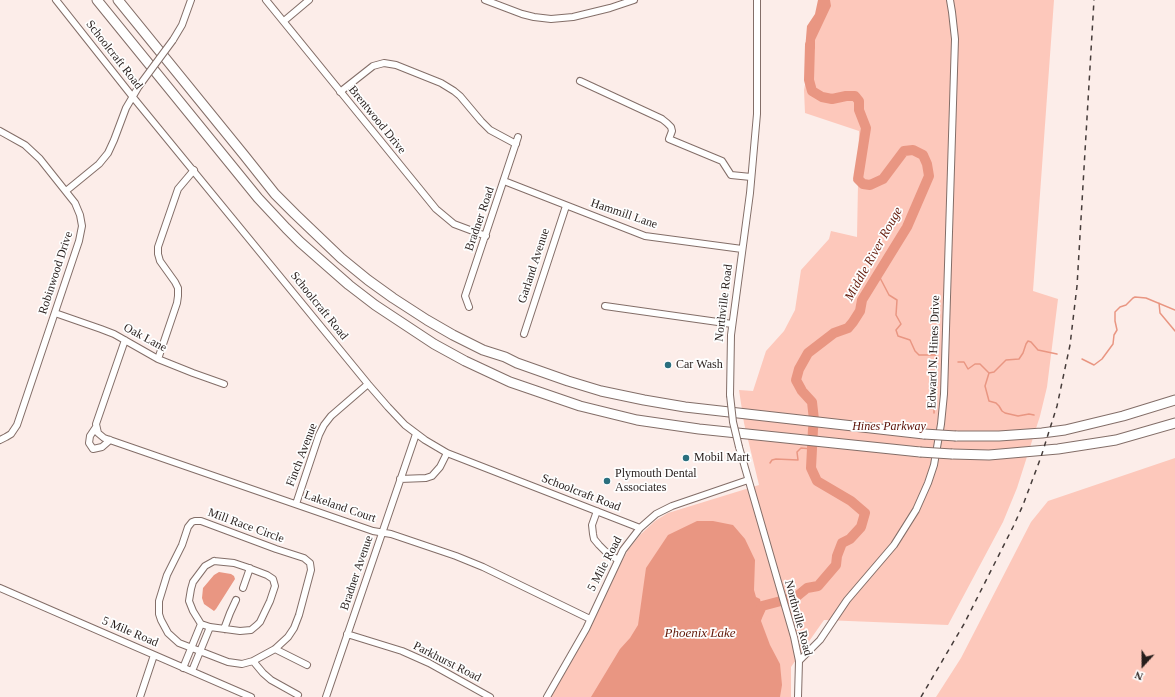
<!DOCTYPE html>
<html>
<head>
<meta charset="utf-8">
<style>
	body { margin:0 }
	#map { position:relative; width:1175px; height:697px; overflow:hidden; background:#fcede9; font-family:Georgia,serif }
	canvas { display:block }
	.north { position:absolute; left:1123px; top:645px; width:40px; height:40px; -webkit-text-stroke:3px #fefefe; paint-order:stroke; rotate:201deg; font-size:11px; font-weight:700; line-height:16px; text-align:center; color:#261d1b }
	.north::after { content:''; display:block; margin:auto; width:14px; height:18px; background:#261d1b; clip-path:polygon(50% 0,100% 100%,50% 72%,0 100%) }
</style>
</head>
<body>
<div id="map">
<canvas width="1175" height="697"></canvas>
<div class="north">N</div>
</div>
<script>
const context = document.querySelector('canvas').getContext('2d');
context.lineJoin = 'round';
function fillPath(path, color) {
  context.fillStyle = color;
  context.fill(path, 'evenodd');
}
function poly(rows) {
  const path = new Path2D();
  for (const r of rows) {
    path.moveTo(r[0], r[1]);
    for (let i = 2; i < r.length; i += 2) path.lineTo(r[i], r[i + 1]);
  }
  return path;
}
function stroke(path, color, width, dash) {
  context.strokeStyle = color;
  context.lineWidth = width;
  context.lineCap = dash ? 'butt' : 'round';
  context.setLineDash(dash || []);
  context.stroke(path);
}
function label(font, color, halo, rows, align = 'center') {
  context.font = font + ' Georgia,serif';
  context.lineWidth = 3.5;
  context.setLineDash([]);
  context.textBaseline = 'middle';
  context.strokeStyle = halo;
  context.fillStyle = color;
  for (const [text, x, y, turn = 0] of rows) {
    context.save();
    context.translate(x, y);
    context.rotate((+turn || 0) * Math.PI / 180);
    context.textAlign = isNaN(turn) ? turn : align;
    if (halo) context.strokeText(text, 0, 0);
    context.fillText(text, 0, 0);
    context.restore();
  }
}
const green = poly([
	[821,0,1054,0,1033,291,1058,299,1047,387,1040,416,1017,488,1003,522,948,625,824,620,791,667,791,697,550,697,589,630,617,570,628,550,640,535,655,521,668,513,759,485,744,423,739,390,753,391,766,351,784,331,795,310,801,270,829,239,831,231,857,237,859,131,805,113,804,90],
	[1175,458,1175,697,936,697,961,658,1031,522,1048,501]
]);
const water = poly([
	[818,0,830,0,831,6,815,40,815,48,809,57,805,50,807,26,815,14],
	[697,521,713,521,733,525,745,539,755,560,754,590,756,597,760,599,763,612,761,621,770,645,780,664,782,685,780,697,591,697,620,649,630,638,638,625,646,568,668,535],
	[219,572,231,574,234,576,235,579,216,609,214,611,204,604,202,598,203,588,214,575]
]);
const stream = poly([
	[878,274,889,295,897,300,896,315,901,324,896,330,898,336,910,340,915,351,919,355,936,355,936,367],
	[1159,303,1160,313,1175,331],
	[1082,359,1094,365,1102,359,1113,344,1114,335,1117,330,1115,321,1115,312,1120,307,1126,305,1133,298,1135,297,1146,298,1175,310],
	[958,362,964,362,968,369,975,364,980,364,989,373],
	[989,373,994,372,1006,360,1019,359,1023,353,1026,344,1028,341,1031,342,1038,350,1057,354],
	[989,373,985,386,989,401,996,403,999,406,1002,411,1005,413,1018,416,1029,414,1034,415],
	[934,413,935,373],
	[770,463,772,460,776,459,798,460,797,452,801,448,812,449]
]);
const river = poly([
	[757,617,762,606,796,597,807,588,818,586,836,565,837,556,842,543,850,539,861,527,865,513,851,501,817,481,811,468,813,429,814,420,812,402,802,391,796,380,799,369,808,353,834,333,848,328,853,322,860,311,862,300,907,227,929,176,927,164,923,155,913,150,904,151,883,179,870,185,863,184,858,179,866,128,859,110,859,101,855,96,846,96,832,99,822,97,812,91,809,80,810,45]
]);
const minor = poly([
	[56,0,132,96,368,384,388,407,405,425,425,440,447,453,640,528],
	[266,0,436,209,454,224,486,236],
	[485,0,522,14,534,17,551,19,573,17,610,8,634,0],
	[284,21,309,0],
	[173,40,182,25,191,0],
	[580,81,662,119,667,123,671,127,672,131,669,139,722,161,731,175,751,177],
	[340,92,373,66,384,63,396,65,441,83,454,91,460,96,481,121,490,130,516,144],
	[0,131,25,145,40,159,75,203,80,215,82,226,79,241,17,425,11,434,6,437,0,440],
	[504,181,645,236,742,249],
	[66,191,99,164,108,153,114,140,126,108,139,86],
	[605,306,732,324],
	[469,307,465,296,518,137],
	[55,313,101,329,114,334,158,359,193,373,224,384],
	[524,334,566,206],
	[125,340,96,424,98,433,104,438,373,531,391,534,456,556,483,567,590,619],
	[158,359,177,303,178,296,178,288,175,282,160,261,158,254,158,247,178,189,194,170],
	[730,395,731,335,750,193,757,114,757,0],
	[96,427,90,436,89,443,93,449,102,447,110,440],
	[739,447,794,637,799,661,798,697],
	[400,479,426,478,432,476,440,467,447,453],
	[296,504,319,435,324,425,331,416,368,384],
	[597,511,592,525,593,534,594,539,599,545,605,551,618,560],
	[195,521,201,521,276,549,304,558,310,563,311,570,299,615,294,628,288,637,275,649,253,661,242,664,228,662,179,643,168,633,161,620,159,614,159,601,167,575,182,545,188,527,192,522,195,521],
	[214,561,234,563,246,567,267,575,273,579,275,586,270,601,260,622,257,625,251,630,240,631,210,627,201,624,193,611,189,601,191,589,193,582,205,566,214,561],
	[0,588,251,697],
	[243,588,250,568],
	[224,629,230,613,236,600],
	[347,634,402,651,429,663,490,697],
	[275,649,307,665],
	[253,661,263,673,271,680,298,695],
	[799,661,820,640,847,600,894,545,916,510,928,483,934,465,941,424,944,394,955,39,952,12,950,0],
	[183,668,201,624],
	[192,671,210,627],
	[140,697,154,655],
	[326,697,416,434],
	[547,697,586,629,623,550,640,528,656,514,672,506,748,480]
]);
const highway = poly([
	[97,0,258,198,286,228,300,242,349,285,375,305,434,344,465,361,510,382,580,406,637,420,699,429,920,452],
	[118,0,244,155,275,194,295,214,341,258,368,280,393,298,427,320,453,335,483,350,505,357,517,363,568,381,601,391,644,400,685,407,924,434],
	[956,436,999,436,1042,433,1065,430,1123,416,1175,400],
	[952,454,989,455,1058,449,1116,440,1175,423]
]);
const rail = poly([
	[921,697,964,624,1013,527,1023,505,1041,457,1057,406,1070,345,1077,286,1094,0]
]);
const minorBridge = poly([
	[139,86,173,40],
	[730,395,733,422,739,447]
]);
const highwayBridge = poly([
	[924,434,956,436],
	[920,452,952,454]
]);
const markers = [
	[668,365,4,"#2a6f7e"],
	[686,458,4,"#2a6f7e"],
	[607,481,4,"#2a6f7e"]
];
const streetNames = [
	["Schoolcraft Road",114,55,52],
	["Brentwood Drive",377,120,51],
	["Hammill Lane",624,214,19],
	["Bradner Road",480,219,-71],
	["Garland Avenue",534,266,-72],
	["Robinwood Drive",56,273,-72],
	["Northville Road",724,303,-83],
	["Schoolcraft Road",319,306,51],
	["Oak Lane",145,338,28],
	["Edward N. Hines Drive",934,352,-88],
	["Finch Avenue",302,455,-69],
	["Schoolcraft Road",581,493,21],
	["Lakeland Court",340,507,19],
	["Mill Race Circle",246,526,20],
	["5 Mile Road",605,564,-62],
	["Bradner Avenue",357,573,-71],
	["Northville Road",798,618,75],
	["5 Mile Road",130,632,23],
	["Parkhurst Road",447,662,27]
];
const poiNames = [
	["Car Wash",676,365],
	["Mobil Mart",694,458],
	["Plymouth Dental",615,474],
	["Associates",615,488]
];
const parkNames = [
	["Hines Parkway",889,427]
];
const waterNames = [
	["Middle River Rouge",874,254,-61],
	["Phoenix Lake",700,634]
];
fillPath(green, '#fdc8bb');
fillPath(water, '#e99682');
stroke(stream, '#e99682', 1.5);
stroke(river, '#e99682', 10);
stroke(minor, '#836e68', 8);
stroke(highway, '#836e68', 11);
stroke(minor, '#fff', 6);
stroke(highway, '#fff', 9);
stroke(rail, '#463c3a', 1.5, [5, 5]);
stroke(minorBridge, '#836e68', 8, []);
stroke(highwayBridge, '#836e68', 11, []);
stroke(minorBridge, '#fff', 6);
stroke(highwayBridge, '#fff', 9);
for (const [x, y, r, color] of markers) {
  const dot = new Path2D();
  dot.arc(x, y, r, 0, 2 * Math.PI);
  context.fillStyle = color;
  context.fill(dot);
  stroke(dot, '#fefefe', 1.5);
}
label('12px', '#261d1b', '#fefefe', streetNames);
label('12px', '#261d1b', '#fefefe', poiNames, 'left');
label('italic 12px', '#560b00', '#fefefe', parkNames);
label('italic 13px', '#631a0a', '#fefefe', waterNames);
</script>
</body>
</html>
